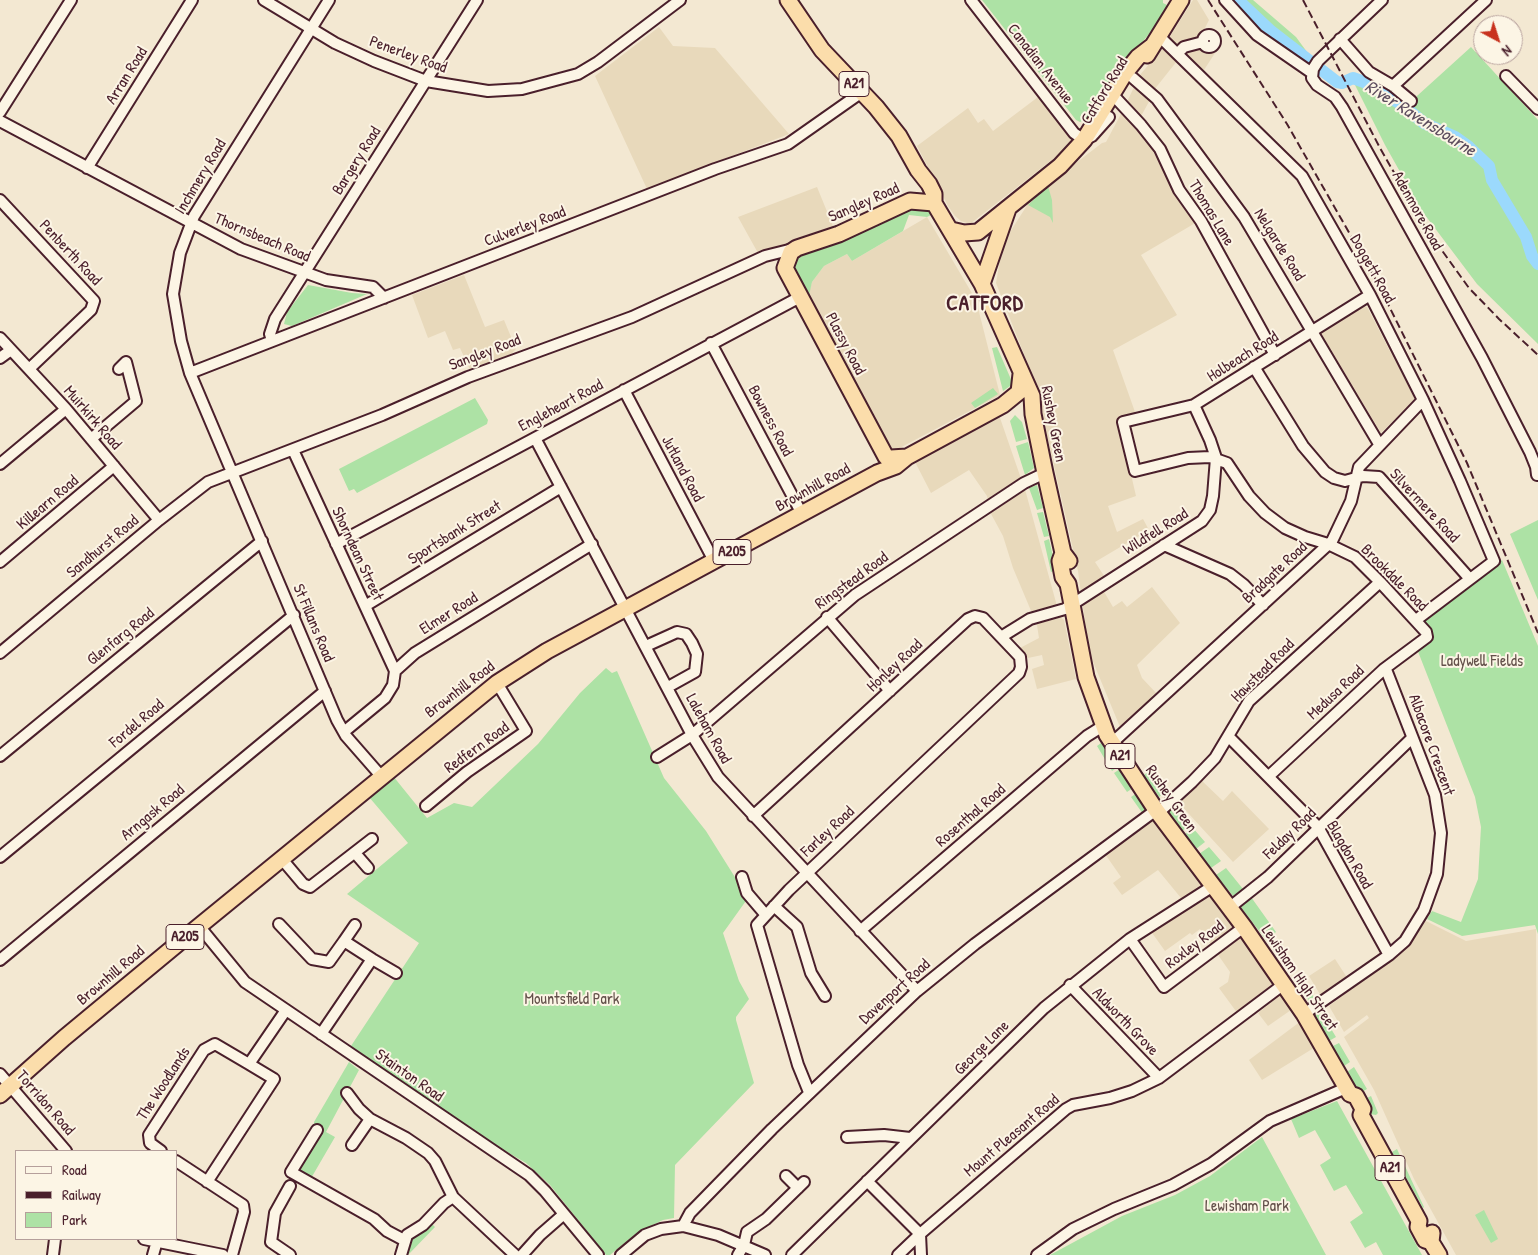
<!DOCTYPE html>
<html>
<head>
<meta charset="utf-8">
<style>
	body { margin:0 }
	#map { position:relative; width:1538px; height:1255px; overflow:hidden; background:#f3e8d2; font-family:"Patrick Hand",sans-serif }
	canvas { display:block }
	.legend { position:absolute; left:15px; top:1150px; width:162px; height:90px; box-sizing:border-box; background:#fcf5e5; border:1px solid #b59f9b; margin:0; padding:6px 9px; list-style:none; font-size:15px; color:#4a1f2b }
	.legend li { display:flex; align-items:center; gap:10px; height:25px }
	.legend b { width:25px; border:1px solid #b59f9b }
	.north { position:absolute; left:1473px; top:15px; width:50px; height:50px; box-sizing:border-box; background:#fcf5e5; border:1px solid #b59f9b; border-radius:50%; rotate:140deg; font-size:14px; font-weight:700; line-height:20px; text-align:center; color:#4a1f2b }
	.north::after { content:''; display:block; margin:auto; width:18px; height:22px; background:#c8321e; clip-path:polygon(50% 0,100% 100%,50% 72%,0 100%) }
</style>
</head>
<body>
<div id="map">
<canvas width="1538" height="1255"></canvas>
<ul class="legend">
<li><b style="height:6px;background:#fcf5e5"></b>Road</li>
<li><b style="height:6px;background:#4a1f2b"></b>Railway</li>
<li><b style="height:14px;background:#ade2a5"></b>Park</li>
</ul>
<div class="north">N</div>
</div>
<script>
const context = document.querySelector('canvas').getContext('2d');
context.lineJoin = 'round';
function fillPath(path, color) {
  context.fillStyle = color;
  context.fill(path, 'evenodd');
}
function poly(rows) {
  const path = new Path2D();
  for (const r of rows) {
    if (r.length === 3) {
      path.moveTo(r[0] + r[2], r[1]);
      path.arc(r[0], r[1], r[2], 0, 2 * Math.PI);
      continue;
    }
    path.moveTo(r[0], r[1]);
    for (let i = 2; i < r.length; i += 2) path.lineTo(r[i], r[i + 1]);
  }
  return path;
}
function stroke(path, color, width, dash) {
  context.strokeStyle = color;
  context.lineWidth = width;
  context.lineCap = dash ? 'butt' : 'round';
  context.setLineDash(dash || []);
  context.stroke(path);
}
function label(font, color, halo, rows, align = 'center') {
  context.font = font + ' "Patrick Hand",sans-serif';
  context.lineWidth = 4;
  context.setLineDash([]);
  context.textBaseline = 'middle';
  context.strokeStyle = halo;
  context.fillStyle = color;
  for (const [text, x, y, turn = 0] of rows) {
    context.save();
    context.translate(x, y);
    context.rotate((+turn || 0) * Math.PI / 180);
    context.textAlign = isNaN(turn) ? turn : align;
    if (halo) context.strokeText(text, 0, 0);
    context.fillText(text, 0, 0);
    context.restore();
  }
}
const built = poly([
	[1193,0,1197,0,1209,20,1199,40,1215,53,1204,70,1169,38],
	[659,27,673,46,715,48,789,134,647,189,595,76],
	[1162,49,1177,61,1154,90,1139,76],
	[1135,85,1151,98,1140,118,1125,106],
	[1038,97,1076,141,970,224,961,221,955,216,948,206,917,146,968,108,978,123,984,119,993,131],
	[1122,112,1146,138,1173,190,1197,222,1141,255,1177,315,1113,350,1135,412,1118,418,1136,496,1108,506,1117,532,1143,519,1149,530,1095,562,1110,585,1103,590,1113,607,1122,601,1127,607,1152,587,1180,623,1137,665,1142,678,1158,695,1120,727,1089,652,1078,571,1039,400,1027,362,996,283,1003,243,1033,196,1102,143,1106,142],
	[817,187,835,231,758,253,738,217],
	[927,217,976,300,1000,395,892,452,808,300,809,292,812,282,824,266,847,254,852,261],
	[464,275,485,327,504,320,516,349,511,354,470,370,460,348,453,350,445,331,428,338,412,295],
	[1362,306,1367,307,1415,399,1381,433,1320,332],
	[999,415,1026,493,1060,617,1064,620,1076,679,1037,689,1032,669,1044,665,1042,655,1028,658,1020,648,1039,638,1037,625,1013,568,1003,536,990,512,987,496,969,470,931,493,914,460],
	[1200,779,1223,801,1232,791,1269,829,1233,862,1178,802],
	[1152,819,1274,983,1274,987,1238,1014,1219,988,1228,982,1230,972,1200,929,1192,935,1190,933,1165,951,1145,923,1181,898,1158,870,1122,895,1113,883,1121,877,1105,854],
	[1426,921,1466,941,1536,929,1538,1255,1456,1255,1414,1179,1374,1090,1344,1037,1369,1018,1367,1015,1344,1032,1329,1006,1408,946],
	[1335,959,1348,979,1321,996,1309,976],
	[1281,994,1291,1010,1268,1026,1258,1013],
	[1301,1021,1317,1046,1262,1080,1249,1060]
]);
const green = poly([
	[982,0,1163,0,1163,3,1167,5,1157,24,1114,77,1088,119,1080,122,1076,120],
	[1244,0,1253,0,1296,37,1310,56,1276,31],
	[1471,47,1538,120,1538,344,1477,284,1422,211,1385,145,1349,73,1354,73,1376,85,1407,105],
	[1048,186,1052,200,1053,223,1050,217,1028,205],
	[918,204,926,204,933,214,927,217,909,215,903,231,852,261,847,254,824,266,812,282,808,300,793,270,794,263,801,253,826,247],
	[308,285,352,293,367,294,292,326,284,324,287,312],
	[997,347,1013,384,1003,391,992,348],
	[993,388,998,394,975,408,971,403],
	[475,398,488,420,487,424,357,493,354,489,349,491,339,469],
	[1015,415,1022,422,1027,439,1016,442,1010,421],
	[1028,442,1034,468,1025,475,1016,446],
	[1037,485,1043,508,1037,510,1029,488],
	[1043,512,1049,536,1044,537,1037,513],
	[1538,520,1538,600,1510,534],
	[1049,539,1056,570,1051,572,1044,541],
	[1502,560,1538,646,1538,934,1535,925,1462,936,1427,919,1432,911,1461,922,1478,879,1481,827,1475,797,1417,649,1430,631,1424,621],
	[606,668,612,673,617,671,664,778,706,831,748,898,723,933,739,981,749,999,736,1017,736,1020,754,1083,675,1165,674,1218,663,1220,638,1232,610,1255,606,1255,550,1185,526,1163,471,1131,351,1046,419,943,347,894,408,843,369,797,382,789,393,776,427,818,454,803,472,807,538,744,580,693],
	[1101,743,1118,767,1112,771,1097,746],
	[1120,769,1133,788,1127,792,1114,773],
	[1148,772,1166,792,1159,797,1144,775],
	[1137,793,1149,810,1143,814,1131,797],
	[1175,807,1191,824,1181,832,1167,812],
	[1193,828,1205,842,1196,849,1184,835],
	[1209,847,1221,861,1211,868,1199,854],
	[1226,868,1243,889,1233,896,1216,875],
	[1251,897,1276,932,1266,940,1240,906],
	[1279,939,1297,970,1291,974,1270,945],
	[1301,974,1314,997,1309,1001,1295,979],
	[1321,1012,1336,1037,1329,1041,1314,1016],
	[1339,1043,1350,1062,1344,1066,1333,1046],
	[349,1062,359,1070,326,1132,335,1137,310,1180,296,1171,315,1136,314,1122],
	[1354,1067,1367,1089,1360,1093,1347,1072],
	[1371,1096,1378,1113,1376,1115,1370,1114,1363,1100],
	[1337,1101,1422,1255,1383,1255,1376,1242,1365,1248,1350,1222,1363,1213,1346,1185,1334,1191,1320,1165,1331,1158,1315,1130,1299,1138,1291,1119],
	[1262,1137,1326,1255,1050,1255,1122,1216,1175,1195,1210,1176],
	[1397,1149,1424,1207,1423,1208,1392,1152],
	[1484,1210,1498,1239,1491,1243,1475,1215],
	[432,1224,435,1227,408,1255,406,1252,410,1240,425,1231]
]);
const river = poly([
	[1238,0,1271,31,1337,82,1342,83,1353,78,1364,82,1401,104,1424,123,1455,137,1469,147,1489,166,1492,180,1526,237,1532,256,1538,264]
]);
const minor = poly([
	[264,0,335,43,374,61,426,81,488,91,522,89,578,74,598,62,680,0],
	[329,0,194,216,180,253,173,294,181,341,190,373,337,720,346,736,381,776],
	[971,0,1074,133,1084,140,1092,136,1109,117],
	[1225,0,1257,35,1312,73],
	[1382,0,1318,61,1313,69,1312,78,1317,85,1335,97,1342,107,1482,358,1530,452,1536,467,1537,475],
	[1209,41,6],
	[1159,36,1302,176,1370,295,1423,400,1460,481,1494,561,1416,620],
	[1340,39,1369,72,1393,86,1411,101],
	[1178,53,1184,47,1203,42],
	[1506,76,1538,109],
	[1133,78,1157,99,1244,217,1379,444],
	[1393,86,1486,0],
	[1112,94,1141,125,1160,149,1179,190,1201,221,1275,355],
	[0,112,71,0],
	[0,121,241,249,326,280,373,287,384,298],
	[87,168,192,0],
	[0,200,94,301,91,310,29,369],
	[0,338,66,409,159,520],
	[272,341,270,334,275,319,477,0],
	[711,343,802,514],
	[0,358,11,350],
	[1254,367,1303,446,1325,472,1334,478,1345,481,1363,476,1379,477,1470,579],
	[190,373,715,169,788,144,862,92],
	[624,390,714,561],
	[535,438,692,735,718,777,917,991],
	[91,439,136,401,126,362,119,369],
	[293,450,395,671],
	[0,464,66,409],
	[336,544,800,297],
	[1164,545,1230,574,1244,585,1263,605],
	[0,562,114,466],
	[365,606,561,487],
	[827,617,890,691],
	[646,646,677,632,686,634,692,643,697,654,695,672,668,687],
	[0,653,159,520,208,482,382,415,468,377,632,317,765,256,797,248],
	[345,731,385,698,393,685,395,671,415,653,592,544],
	[1229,737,1318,827,1389,955],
	[1112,743,1332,541,1351,501,1359,467,1423,400],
	[0,756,262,541],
	[657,757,692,735,855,595,1024,483,1045,473],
	[1269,776,1384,669,1427,637,1426,632,1380,582,1355,557,1328,544,1305,537,1285,528,1265,513,1249,496,1227,463,1210,457,1188,458,1135,471,1123,422,1194,405,1370,295],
	[426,806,467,772,526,731,497,683],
	[1158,813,1192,782,1215,758,1249,701,1380,582],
	[753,816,968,619,975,616,983,618,1001,637,1030,619,1065,609,1202,521,1210,510,1213,496,1216,458,1210,440,1194,405],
	[355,853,368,868],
	[0,857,294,615],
	[281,858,303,884,310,887,372,839],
	[742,877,747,893,765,914],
	[774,906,797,927,811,973,825,996],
	[1229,908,1268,877,1412,738],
	[279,924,312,959,329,962,344,941,372,959,321,1034],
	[199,926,245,982,529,1175,545,1191,598,1255],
	[860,931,1087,736,1103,726],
	[1130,939,1164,987,1244,927],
	[344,941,355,925],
	[372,959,396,973],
	[0,960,325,691],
	[1070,985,1159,1078],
	[1304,1014,1389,955,1405,941,1424,910,1437,874,1441,833,1435,795,1387,672,1384,669],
	[0,1074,66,1151],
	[809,1092,798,1065,757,925,789,890,1019,673,1021,667,1020,657,1001,637],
	[347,1093,359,1109,370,1119,406,1138,428,1153,435,1161,453,1197,515,1255],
	[317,1130,291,1172,374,1219,387,1231,404,1240],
	[847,1137,884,1135,910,1138],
	[352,1145,370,1119],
	[161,1151,150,1143,149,1135,204,1050,215,1044,249,1064,286,1010],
	[176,1161,243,1205,244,1212,232,1255],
	[786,1176,798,1188],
	[867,1181,920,1234,921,1255],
	[207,1182,274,1079,249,1064],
	[290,1186,275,1213,271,1242,290,1255],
	[683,1226,690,1213,772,1129,917,991,975,944,1156,810],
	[144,1239,223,1255],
	[53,1255,55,1239],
	[153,1255,157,1241],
	[401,1255,407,1235,423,1225,444,1203,453,1197],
	[522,1255,540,1235,564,1214],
	[621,1255,645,1235,661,1229,683,1226,718,1235,765,1255],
	[738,1255,744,1245,747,1232,766,1219,804,1182],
	[792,1255,1044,1008,1130,939,1213,886],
	[898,1255,920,1234,1066,1109,1073,1105,1110,1098,1132,1091,1159,1078,1284,984],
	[1037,1255,1073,1229,1114,1209,1173,1185,1211,1164,1270,1121,1346,1088]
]);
const highway = poly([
	[788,0,822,50,876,107,899,136,918,170,929,184,934,194,934,203,982,284,1032,396,1033,414,1045,473,1063,553,1069,561],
	[1147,55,1181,0],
	[951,230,964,233,978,232,1060,166,1084,140,1125,73,1138,57,1151,47],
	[982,284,1008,209],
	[907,457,891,458,886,457,785,268,791,252,797,248,839,234,910,201,934,203],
	[1063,553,1060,561,1063,577,1068,584,1086,677,1107,735,1156,810,1244,927,1304,1014,1350,1094,1356,1096,1363,1109,1361,1115,1419,1221,1418,1227,1425,1240,1431,1242],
	[0,1095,64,1038,181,941,497,683,547,651,877,473,896,466,907,457,1003,405,1019,392,1021,374],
	[1432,1233,1431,1242,1439,1255]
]);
const rail = poly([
	[1208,0,1287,124,1375,278,1467,463,1538,633],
	[1303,0,1380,148,1425,227,1469,288,1499,319,1538,355]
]);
const shields = [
	[854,84,30],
	[732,552,38],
	[1120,756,30],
	[185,937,38],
	[1390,1168,30]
];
const shieldNames = [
	["A21",854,84],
	["A205",732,552],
	["A21",1120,756],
	["A205",185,937],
	["A21",1390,1168]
];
const streetNames = [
	["Penerley Road",408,55,20],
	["Canadian Avenue",1040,64,52],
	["Arran Road",127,76,-58],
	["Catford Road",1105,91,-59],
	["Bargery Road",357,161,-58],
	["Inchmery Road",201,177,-59],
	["Sangley Road",864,203,-24],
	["Adenmore Road",1417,211,61],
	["Thomas Lane",1211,213,59],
	["Culverley Road",525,227,-21],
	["Thornsbeach Road",262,238,23],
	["Nelgarde Road",1279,245,58],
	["Penberth Road",70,253,47],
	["Doggett Road",1372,269,61],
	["Plassy Road",845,344,62],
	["Sangley Road",485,353,-21],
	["Holbeach Road",1243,357,-32],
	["Engleheart Road",561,406,-28],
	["Muirkirk Road",92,418,49],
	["Bowness Road",770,421,62],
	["Rushey Green",1053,424,79],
	["Jutland Road",682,469,62],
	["Brownhill Road",813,488,-29],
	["Killearn Road",48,503,-40],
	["Silvermere Road",1424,506,47],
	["Wildfell Road",1156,532,-32],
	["Sportsbank Street",455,533,-32],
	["Sandhurst Road",103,547,-40],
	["Shorndean Street",357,554,65],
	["Bradgate Road",1275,573,-43],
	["Brookdale Road",1394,578,45],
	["Ringstead Road",852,581,-36],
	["Elmer Road",449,614,-32],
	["St Fillans Road",313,623,67],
	["Glenfarg Road",121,637,-39],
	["Honley Road",895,666,-43],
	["Hawstead Road",1263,671,-45],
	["Brownhill Road",460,690,-37],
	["Medusa Road",1336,693,-43],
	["Fordel Road",137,724,-40],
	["Laleham Road",708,729,61],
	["Albacore Crescent",1431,745,70],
	["Redfern Road",477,748,-36],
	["Rushey Green",1171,799,55],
	["Arngask Road",153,813,-40],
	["Rosenthal Road",971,816,-41],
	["Farley Road",828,832,-43],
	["Felday Road",1290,834,-44],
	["Blagdon Road",1349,855,60],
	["Roxley Road",1195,945,-37],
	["Brownhill Road",111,976,-40],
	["Lewisham High Street",1299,978,56],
	["Davenport Road",895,992,-42],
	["Aldworth Grove",1125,1022,46],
	["George Lane",982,1048,-45],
	["Stainton Road",409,1076,35],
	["The Woodlands",164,1084,-57],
	["Torridon Road",45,1103,49],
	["Mount Pleasant Road",1012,1136,-40]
];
const parkNames = [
	["Ladywell Fields",1482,662],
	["Mountsfield Park",572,1000],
	["Lewisham Park",1247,1207]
];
const waterNames = [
	["River Ravensbourne",1420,119,32]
];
const districtNames = [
	["CATFORD",985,304]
];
fillPath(built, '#e8d9bb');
fillPath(green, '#ade2a5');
stroke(river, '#9bd9fc', 12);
stroke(minor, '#4a1f2b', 14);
stroke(highway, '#4a1f2b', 19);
stroke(minor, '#fcf5e5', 10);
stroke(highway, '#fbddab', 15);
stroke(rail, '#4a1f2b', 2, [8, 4]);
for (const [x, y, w] of shields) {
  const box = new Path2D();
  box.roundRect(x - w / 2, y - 12.5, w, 25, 4);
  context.fillStyle = '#fcf5e5';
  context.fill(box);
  stroke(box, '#4a1f2b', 1);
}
label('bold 15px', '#4a1f2b', null, shieldNames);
label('16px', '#4a1f2b', '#fcf5e5', streetNames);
label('16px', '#63504a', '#fcf5e5', parkNames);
label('italic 18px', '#5e4e5f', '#fcf5e5', waterNames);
context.letterSpacing = '1px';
label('bold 21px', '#4a1f2b', '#fcf5e5', districtNames);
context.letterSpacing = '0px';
</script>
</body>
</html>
